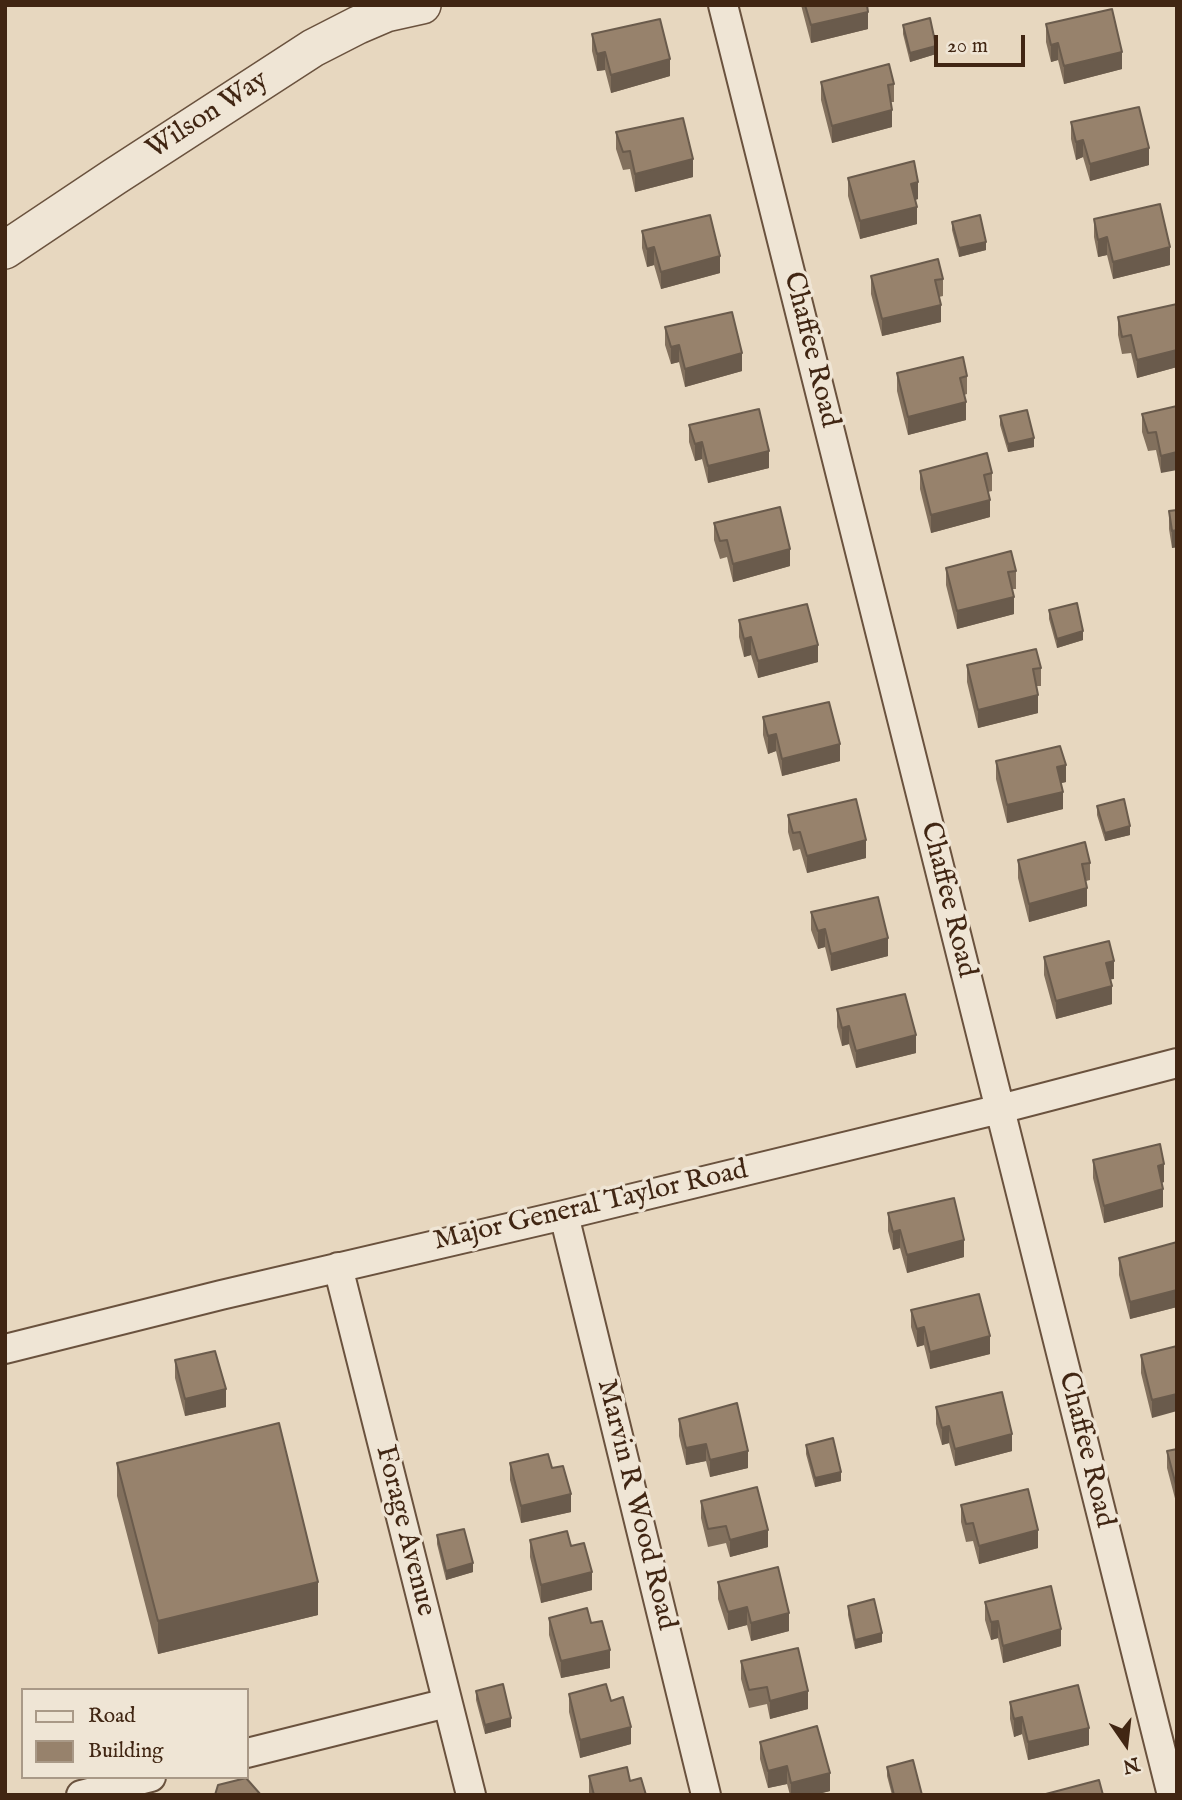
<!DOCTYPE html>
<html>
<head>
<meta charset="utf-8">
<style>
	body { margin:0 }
	#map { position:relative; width:1182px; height:1800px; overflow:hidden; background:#e7d7bf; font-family:"IM FELL English",serif }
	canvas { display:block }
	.frame { position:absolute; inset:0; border:7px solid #412613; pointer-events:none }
	.legend { position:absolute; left:21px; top:1688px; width:228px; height:91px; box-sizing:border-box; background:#efe5d5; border:2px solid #a99987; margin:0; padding:9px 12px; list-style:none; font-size:21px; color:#412613 }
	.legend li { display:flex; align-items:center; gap:14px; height:35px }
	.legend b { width:35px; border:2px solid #a99987 }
	.north { position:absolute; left:1091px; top:1709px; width:70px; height:70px; -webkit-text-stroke:5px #efe5d5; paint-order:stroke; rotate:166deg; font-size:19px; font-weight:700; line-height:28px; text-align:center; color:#412613 }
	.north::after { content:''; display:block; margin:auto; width:24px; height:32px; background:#412613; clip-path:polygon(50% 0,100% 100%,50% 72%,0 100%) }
	.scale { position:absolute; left:934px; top:35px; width:91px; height:32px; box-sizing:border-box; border:4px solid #412613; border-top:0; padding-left:9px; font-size:21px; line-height:24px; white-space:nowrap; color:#412613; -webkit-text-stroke:5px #efe5d5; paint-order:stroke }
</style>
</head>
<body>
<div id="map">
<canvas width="1182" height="1800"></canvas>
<div class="frame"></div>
<ul class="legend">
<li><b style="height:9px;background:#efe5d5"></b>Road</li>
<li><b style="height:19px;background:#97826c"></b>Building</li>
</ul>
<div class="north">N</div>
<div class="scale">20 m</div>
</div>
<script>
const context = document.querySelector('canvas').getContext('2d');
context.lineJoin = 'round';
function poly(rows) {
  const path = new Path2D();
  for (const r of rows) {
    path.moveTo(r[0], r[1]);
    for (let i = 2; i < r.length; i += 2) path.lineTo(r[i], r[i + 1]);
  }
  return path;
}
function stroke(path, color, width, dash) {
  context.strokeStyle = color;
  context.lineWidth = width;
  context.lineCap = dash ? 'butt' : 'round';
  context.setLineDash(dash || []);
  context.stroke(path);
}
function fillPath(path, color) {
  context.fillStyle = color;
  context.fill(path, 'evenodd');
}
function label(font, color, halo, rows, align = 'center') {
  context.font = font + ' "IM FELL English",serif';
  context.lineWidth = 7;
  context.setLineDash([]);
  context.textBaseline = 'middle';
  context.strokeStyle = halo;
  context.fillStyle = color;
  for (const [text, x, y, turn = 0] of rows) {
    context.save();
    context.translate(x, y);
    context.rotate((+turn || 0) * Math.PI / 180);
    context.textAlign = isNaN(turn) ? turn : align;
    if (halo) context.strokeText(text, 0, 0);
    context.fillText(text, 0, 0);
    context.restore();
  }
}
const minor = poly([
	[723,5,1172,1795],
	[564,1215,706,1795],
	[338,1267,471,1795],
	[5,1349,221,1295,564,1215,1000,1109,1177,1063],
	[247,1753,447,1703],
	[81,1795,151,1777]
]);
const tertiary = poly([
	[5,250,114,177,313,48,358,25,386,13,422,5]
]);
const wall = poly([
	[801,5,867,5,868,29,811,43],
	[1046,24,1122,69,1064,84,1058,60,1051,62,1046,42],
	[903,25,936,54,910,62,903,34],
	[592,34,670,76,611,93,605,70,597,71,592,51],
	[821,82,894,84,894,102,891,102,892,127,832,143,821,100],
	[1071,122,1149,165,1090,181,1083,157,1076,160,1071,139],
	[616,132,693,177,635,192,630,169,623,170,616,149],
	[848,178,918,199,915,200,917,224,860,239,848,196],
	[1094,219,1170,265,1113,279,1107,255,1098,257,1094,237],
	[952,222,986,250,959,257,952,230],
	[642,231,720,273,661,289,654,265,647,267,642,248],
	[871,276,943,279,943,296,939,297,941,322,882,336,871,294],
	[1177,304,1177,367,1137,378,1131,353,1122,354,1118,335,1118,317],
	[665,327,742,371,685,387,679,362,671,364,665,345],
	[897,373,967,376,967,394,964,395,966,420,908,435,897,391],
	[1177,406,1161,473,1156,450,1148,451,1142,432,1142,414],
	[1000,416,1034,447,1008,452,1000,425],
	[689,425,769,468,708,483,702,459,695,461,689,442],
	[920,471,992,473,992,491,988,492,990,517,931,533,920,489],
	[1177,510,1177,547,1172,548,1169,529,1169,511],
	[714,523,790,566,733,582,727,557,720,559,714,540],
	[946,568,1016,571,1016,589,1012,589,1014,614,957,629,946,585],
	[1049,610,1083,640,1057,648,1049,619],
	[739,620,818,662,758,678,751,655,744,657,739,637],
	[967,665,1041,668,1041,686,1036,686,1038,713,978,728,967,682],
	[763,717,840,761,782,776,776,751,768,754,763,735],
	[996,761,1066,782,1061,783,1063,809,1007,823,996,779],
	[1097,806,1130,835,1105,841,1097,815],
	[788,815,866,858,807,873,800,849,793,851,788,832],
	[1018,860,1090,863,1090,880,1086,881,1087,906,1029,922,1018,878],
	[811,912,888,956,831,971,825,947,818,949,811,930],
	[1044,957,1114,979,1110,979,1112,1004,1056,1019,1044,975],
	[837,1009,916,1053,856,1068,849,1044,842,1046,837,1027],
	[1093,1160,1164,1182,1161,1183,1163,1207,1104,1223,1093,1178],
	[888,1213,964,1257,907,1273,900,1248,893,1250,888,1231],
	[1177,1242,1177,1307,1130,1319,1119,1275,1119,1258],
	[911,1310,990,1354,930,1369,924,1345,917,1347,911,1327],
	[1177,1346,1152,1418,1141,1373,1141,1355],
	[175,1360,226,1407,185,1416,175,1378],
	[936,1407,1012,1451,955,1466,949,1443,942,1445,936,1424],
	[679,1419,748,1468,710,1477,706,1461,686,1465,679,1436],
	[806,1445,841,1481,815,1487,806,1454],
	[1177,1449,1177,1506,1167,1468,1167,1451],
	[117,1463,318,1615,158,1654,117,1496],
	[510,1463,552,1468,571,1512,521,1523,510,1480],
	[701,1501,768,1547,730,1557,726,1543,708,1547,701,1518],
	[961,1505,1038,1548,979,1564,973,1541,966,1542,961,1522],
	[437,1535,473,1572,446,1580,437,1544],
	[530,1540,592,1590,541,1603,530,1557],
	[718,1582,789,1631,751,1641,747,1625,728,1630,718,1599],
	[985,1602,1061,1646,1003,1663,998,1638,991,1640,985,1620],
	[848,1606,882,1642,855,1649,848,1615],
	[549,1618,591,1623,610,1668,561,1678,549,1635],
	[741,1661,808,1709,770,1719,767,1704,749,1708,741,1679],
	[476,1691,511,1727,485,1734,476,1700],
	[569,1694,631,1744,580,1758,569,1712],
	[1010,1702,1089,1745,1028,1760,1022,1734,1014,1737,1010,1719],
	[760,1742,830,1791,814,1795,790,1795,787,1784,768,1788,760,1759],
	[887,1767,922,1795,892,1795,887,1776],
	[589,1776,630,1781,646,1795,589,1795]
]);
const shadedWall = poly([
	[868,12,868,29,811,43,811,25],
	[1058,43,1058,60,1051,62,1051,45],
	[936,46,936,54,910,62,910,53],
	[605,52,605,70,597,71,597,54],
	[1122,52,1122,69,1064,84,1064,66],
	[670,59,670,76,611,93,611,75],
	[892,110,892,127,832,143,832,126],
	[1083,140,1083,157,1076,160,1076,142],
	[1149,148,1149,165,1090,181,1090,164],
	[693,159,693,177,635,192,635,174],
	[918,182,918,199,911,201,911,184],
	[917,207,917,224,860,239,860,221],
	[1107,237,1107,255,1098,257,1098,240],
	[986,242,986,250,959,257,959,248],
	[654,247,654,265,647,267,647,249],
	[1170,247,1170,265,1113,279,1113,262],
	[720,256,720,273,661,289,661,272],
	[941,305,941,322,882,336,882,319],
	[679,345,679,362,671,364,671,347],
	[1177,350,1177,367,1137,378,1137,360],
	[742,353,742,371,685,387,685,369],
	[966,402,966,420,908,435,908,417],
	[1034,438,1034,447,1008,452,1008,444],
	[702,442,702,459,695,461,695,444],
	[769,451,769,468,708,483,708,466],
	[1177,452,1177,470,1161,473,1161,456],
	[990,500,990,517,931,533,931,515],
	[1177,530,1177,547,1172,548,1172,531],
	[790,549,790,566,733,582,733,564],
	[1014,597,1014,614,957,629,957,611],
	[1083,631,1083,640,1057,648,1057,639],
	[751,637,751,655,744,657,744,639],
	[818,645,818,662,758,678,758,661],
	[1038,695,1038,713,978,728,978,710],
	[776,734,776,751,768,754,768,736],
	[840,744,840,761,782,776,782,759],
	[1066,765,1066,782,1057,784,1057,767],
	[1063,792,1063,809,1007,823,1007,805],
	[1130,826,1130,835,1105,841,1105,833],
	[866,840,866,858,807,873,807,856],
	[1087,888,1087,906,1029,922,1029,904],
	[825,929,825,947,818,949,818,931],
	[888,938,888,956,831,971,831,954],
	[1114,961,1114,979,1106,980,1106,963],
	[1112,986,1112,1004,1056,1019,1056,1001],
	[849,1026,849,1044,842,1046,842,1028],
	[916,1035,916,1053,856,1068,856,1051],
	[1164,1164,1164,1182,1158,1184,1158,1166],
	[1163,1189,1163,1207,1104,1223,1104,1206],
	[900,1230,900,1248,893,1250,893,1232],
	[964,1240,964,1257,907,1273,907,1255],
	[1177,1290,1177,1307,1130,1319,1130,1302],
	[924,1327,924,1345,917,1347,917,1329],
	[990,1336,990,1354,930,1369,930,1352],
	[226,1389,226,1407,185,1416,185,1399],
	[1177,1394,1177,1411,1152,1418,1152,1400],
	[949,1426,949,1443,942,1445,942,1428],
	[1012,1434,1012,1451,955,1466,955,1449],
	[706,1444,706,1461,686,1465,686,1448],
	[748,1451,748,1468,710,1477,710,1460],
	[841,1472,841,1481,815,1487,815,1478],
	[571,1494,571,1512,521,1523,521,1506],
	[768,1530,768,1547,730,1557,730,1540],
	[1038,1530,1038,1548,979,1564,979,1546],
	[473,1563,473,1572,446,1580,446,1571],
	[592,1572,592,1590,541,1603,541,1585],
	[318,1582,318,1615,158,1654,158,1621],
	[747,1607,747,1625,728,1630,728,1612],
	[789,1613,789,1631,751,1641,751,1623],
	[998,1621,998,1638,991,1640,991,1622],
	[1061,1629,1061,1646,1003,1663,1003,1646],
	[882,1633,882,1642,855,1649,855,1640],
	[610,1650,610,1668,561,1678,561,1661],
	[808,1691,808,1709,770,1719,770,1701],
	[1022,1717,1022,1734,1014,1737,1014,1719],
	[511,1718,511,1727,485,1734,485,1725],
	[631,1727,631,1744,580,1758,580,1740],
	[1089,1728,1089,1745,1028,1760,1028,1742],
	[787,1766,787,1784,768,1788,768,1771],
	[830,1773,830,1791,814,1795,791,1795,791,1783]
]);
const building = poly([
	[805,5,867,5,868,12,811,25,805,5],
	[1112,9,1122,52,1064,66,1058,43,1051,45,1046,24,1112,9],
	[930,18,936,46,910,53,903,25,930,18],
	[660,19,670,59,611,75,605,52,597,54,592,34,660,19],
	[889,64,894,84,888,85,892,110,832,126,821,82,889,64],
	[1139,107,1149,148,1090,164,1083,140,1076,142,1071,122,1139,107],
	[683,118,693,159,635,174,630,151,623,152,616,132,683,118],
	[914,161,918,182,911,184,917,207,860,221,848,178,914,161],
	[1160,204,1170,247,1113,262,1107,237,1098,240,1094,219,1160,204],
	[710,215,720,256,661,272,654,247,647,249,642,231,710,215],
	[980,215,986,242,959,248,952,222,980,215],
	[938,259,943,279,935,280,941,305,882,319,871,276,938,259],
	[1177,304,1177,350,1137,360,1131,335,1122,337,1118,317,1177,304],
	[732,312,742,353,685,369,679,345,671,347,665,327,732,312],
	[963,357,967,376,960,378,966,402,908,417,897,373,963,357],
	[1177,406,1177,452,1161,456,1156,432,1148,433,1142,414,1177,406],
	[759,409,769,451,708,466,702,442,695,444,689,425,759,409],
	[1027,410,1034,438,1008,444,1000,416,1027,410],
	[987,453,992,473,984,475,990,500,931,515,920,471,987,453],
	[780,507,790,549,733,564,727,540,720,541,714,523,780,507],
	[1177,510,1177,530,1172,531,1169,511,1177,510],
	[1011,551,1016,571,1008,572,1014,597,957,611,946,568,1011,551],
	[1077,603,1083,631,1057,639,1049,610,1077,603],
	[807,604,818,645,758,661,751,637,744,639,739,620,807,604],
	[1036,649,1041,668,1033,669,1038,695,978,710,967,665,1036,649],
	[829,702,840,744,782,759,776,734,768,736,763,717,829,702],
	[1060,746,1066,765,1057,767,1063,792,1007,805,996,761,1060,746],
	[856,799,866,840,807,856,800,832,793,833,788,815,856,799],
	[1124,799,1130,826,1105,833,1097,806,1124,799],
	[1085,842,1090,863,1082,864,1087,888,1029,904,1018,860,1085,842],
	[878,897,888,938,831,954,825,929,818,931,811,912,878,897],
	[1109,941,1114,961,1106,963,1112,986,1056,1001,1044,957,1109,941],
	[905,994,916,1035,856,1051,849,1026,842,1028,837,1009,905,994],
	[1160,1144,1164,1164,1158,1166,1163,1189,1104,1206,1093,1160,1160,1144],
	[954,1198,964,1240,907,1255,900,1230,893,1232,888,1213,954,1198],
	[1177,1242,1177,1290,1130,1302,1119,1258,1177,1242],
	[979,1294,990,1336,930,1352,924,1327,917,1329,911,1310,979,1294],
	[1177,1346,1177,1394,1152,1400,1141,1355,1177,1346],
	[215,1351,226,1389,185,1399,175,1360,215,1351],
	[1002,1392,1012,1434,955,1449,949,1426,942,1428,936,1407,1002,1392],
	[737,1403,748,1451,710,1460,706,1444,686,1448,679,1419,737,1403],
	[279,1423,318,1582,158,1621,117,1463,279,1423],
	[833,1438,841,1472,815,1478,806,1445,833,1438],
	[1177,1449,1177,1489,1167,1451,1177,1449],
	[548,1454,552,1468,563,1466,571,1494,521,1506,510,1463,548,1454],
	[757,1487,768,1530,730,1540,726,1526,708,1529,701,1501,757,1487],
	[1028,1489,1038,1530,979,1546,973,1523,966,1524,961,1505,1028,1489],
	[464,1529,473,1563,446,1571,437,1535,464,1529],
	[567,1531,571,1546,584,1543,592,1572,541,1585,530,1540,567,1531],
	[778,1567,789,1613,751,1623,747,1607,728,1612,718,1582,778,1567],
	[1051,1586,1061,1629,1003,1646,998,1621,991,1622,985,1602,1051,1586],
	[874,1599,882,1633,855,1640,848,1606,874,1599],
	[587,1608,591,1623,602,1621,610,1650,561,1661,549,1618,587,1608],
	[798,1648,808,1691,770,1701,767,1687,749,1690,741,1661,798,1648],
	[503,1684,511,1718,485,1725,476,1691,503,1684],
	[606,1684,611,1701,623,1697,631,1727,580,1740,569,1694,606,1684],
	[1078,1685,1089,1728,1028,1742,1022,1717,1014,1719,1010,1702,1078,1685],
	[817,1726,830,1773,791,1783,787,1766,768,1771,760,1742,817,1726],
	[913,1760,922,1795,894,1795,887,1767,913,1760],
	[627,1767,630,1781,641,1778,646,1795,594,1795,589,1776,627,1767],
	[246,1778,261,1795,215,1795,218,1785,246,1778],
	[1099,1780,1103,1795,1042,1795,1099,1780]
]);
const streetNames = [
	["Wilson Way",208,116,-33],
	["Chaffee Road",810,350,76],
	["Chaffee Road",947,900,76],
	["Major General Taylor Road",591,1207,-13],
	["Chaffee Road",1085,1450,76],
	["Marvin R Wood Road",635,1505,76],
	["Forage Avenue",404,1531,76]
];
stroke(minor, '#6a523e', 32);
stroke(tertiary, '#6a523e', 40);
stroke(minor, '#efe5d5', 28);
stroke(tertiary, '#efe5d5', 37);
fillPath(wall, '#82705d');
fillPath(shadedWall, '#6a5b4c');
fillPath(building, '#97826c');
stroke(building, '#6a5b4c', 2);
label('28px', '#412613', '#efe5d5', streetNames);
</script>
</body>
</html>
